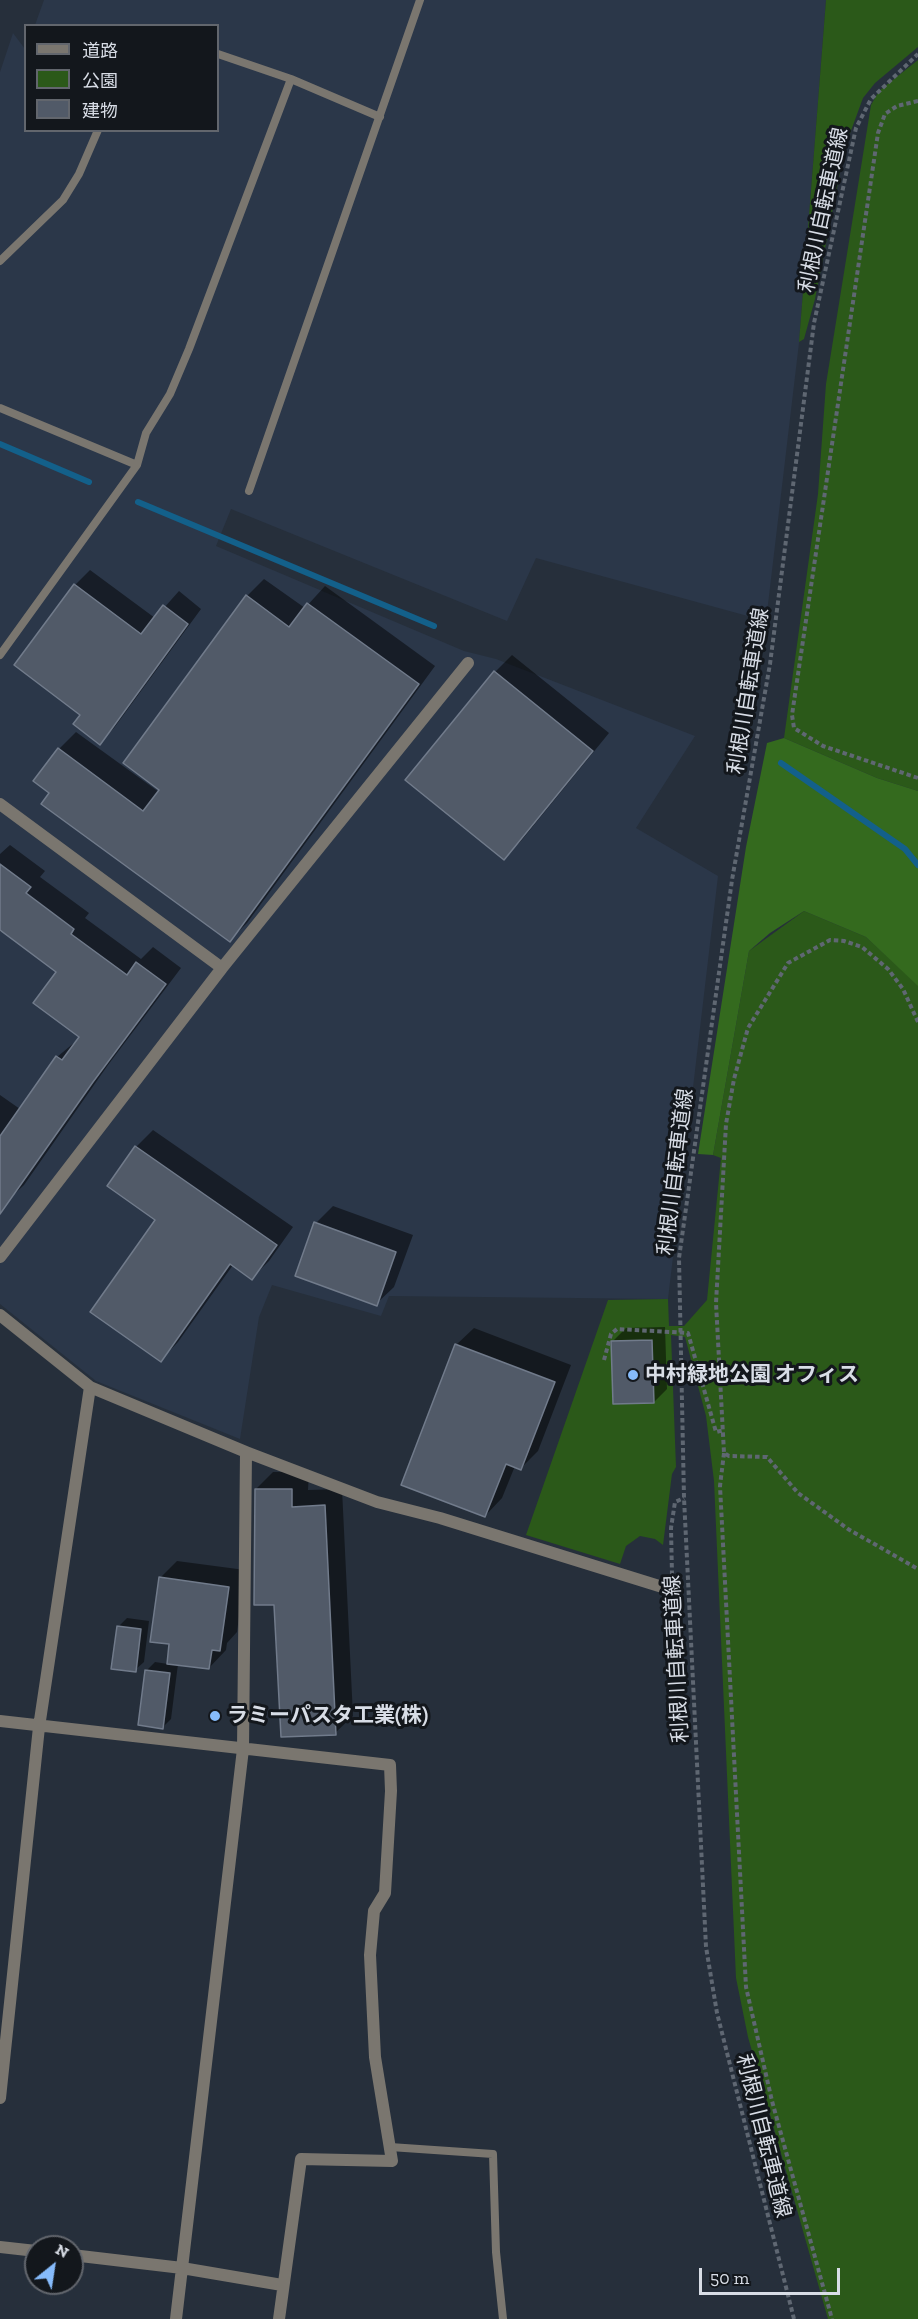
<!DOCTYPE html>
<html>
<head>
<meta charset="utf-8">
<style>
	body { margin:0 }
	#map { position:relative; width:918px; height:2319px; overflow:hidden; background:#262f3b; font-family:"Zilla Slab","Noto Sans JP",serif }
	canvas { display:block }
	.legend { position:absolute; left:24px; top:24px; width:195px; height:108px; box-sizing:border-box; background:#13171c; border:2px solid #62666d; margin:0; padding:8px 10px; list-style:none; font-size:18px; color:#d8dde6 }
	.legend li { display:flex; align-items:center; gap:12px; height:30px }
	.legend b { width:30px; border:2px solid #62666d }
	.north { position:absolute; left:24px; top:2235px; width:60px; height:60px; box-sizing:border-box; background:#13171c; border:2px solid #62666d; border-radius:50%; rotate:30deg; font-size:16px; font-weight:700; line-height:24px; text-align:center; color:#d8dde6 }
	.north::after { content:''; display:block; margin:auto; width:21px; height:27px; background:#86bbfb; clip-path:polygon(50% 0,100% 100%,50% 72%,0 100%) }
	.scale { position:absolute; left:699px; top:2268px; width:141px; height:27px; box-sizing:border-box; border:3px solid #d8dde6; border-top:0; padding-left:8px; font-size:18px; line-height:21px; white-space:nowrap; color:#d8dde6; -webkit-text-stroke:4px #13171c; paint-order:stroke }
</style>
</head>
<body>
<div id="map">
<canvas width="918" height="2319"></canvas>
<ul class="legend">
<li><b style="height:8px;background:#7a766f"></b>道路</li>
<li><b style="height:16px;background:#2b5919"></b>公園</li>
<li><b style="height:16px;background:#515a68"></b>建物</li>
</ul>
<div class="north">N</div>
<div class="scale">50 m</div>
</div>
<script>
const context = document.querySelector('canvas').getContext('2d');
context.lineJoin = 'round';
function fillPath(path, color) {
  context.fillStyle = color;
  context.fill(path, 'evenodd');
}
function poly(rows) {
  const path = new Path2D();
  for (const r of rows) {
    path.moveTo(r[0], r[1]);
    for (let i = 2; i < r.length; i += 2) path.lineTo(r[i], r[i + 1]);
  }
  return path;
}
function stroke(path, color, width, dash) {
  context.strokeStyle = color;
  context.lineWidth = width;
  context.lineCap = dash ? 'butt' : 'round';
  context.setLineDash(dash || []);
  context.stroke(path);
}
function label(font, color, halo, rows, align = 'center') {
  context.font = font + ' "Zilla Slab","Noto Sans JP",serif';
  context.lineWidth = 6;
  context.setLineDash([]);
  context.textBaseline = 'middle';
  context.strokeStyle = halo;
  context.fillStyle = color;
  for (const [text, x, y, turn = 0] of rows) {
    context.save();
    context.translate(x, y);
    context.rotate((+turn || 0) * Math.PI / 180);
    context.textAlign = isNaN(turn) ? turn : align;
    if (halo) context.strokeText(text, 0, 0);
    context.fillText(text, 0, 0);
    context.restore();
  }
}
const built = poly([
	[44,0,826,0,799,343,766,621,536,558,507,621,231,509,216,546,464,651,496,659,695,736,636,828,718,876,668,1299,389,1296,381,1316,272,1285,259,1317,240,1439,96,1381,0,1304,0,72,13,33,25,49,26,130,218,130,218,26,35,25]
]);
const green = poly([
	[826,0,918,0,918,47,875,83,863,98,845,147,815,299,804,339,799,342],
	[918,60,918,791,877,778,784,738,818,494,826,384,871,105,879,91],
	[804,911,866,937,918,985,918,2319,828,2319,748,2037,736,1978,714,1481,706,1416,685,1337,671,1335,676,1467,672,1474,663,1545,655,1539,640,1536,626,1546,620,1564,526,1535,608,1300,668,1299,669,1326,684,1326,707,1300,721,1158,713,1155,749,951]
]);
const forest = poly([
	[784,738,877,778,918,791,918,986,866,937,804,911,770,933,749,951,713,1155,698,1154,746,847,767,743]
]);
const shadow = poly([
	[90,570,155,618,179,591,201,609,114,728,99,743,75,585],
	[264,579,305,608,325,586,435,666,247,923,230,940,51,793,59,749,76,732,159,792,247,596],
	[512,655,609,733,521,841,504,858,495,672],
	[10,845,45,871,40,877,89,913,85,918,141,959,153,947,181,968,108,1065,24,1185,8,1200,0,1194,0,1095,20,1109,57,1057,81,1037,58,971,2,930,0,932,0,854],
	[153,1130,293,1227,269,1261,252,1278,233,1265,178,1342,161,1360,157,1219,136,1147],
	[333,1206,413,1235,394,1287,376,1304,316,1223],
	[665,1327,667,1389,654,1402,613,1341,626,1328],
	[474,1328,571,1365,538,1451,521,1468,515,1466,502,1498,485,1516,456,1345],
	[273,1472,309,1472,308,1490,342,1489,353,1716,335,1733,276,1604,256,1489],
	[177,1561,245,1570,237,1632,227,1643,226,1650,209,1668,178,1664,171,1719,163,1727,146,1671,155,1662,168,1664,171,1643,160,1578],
	[127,1618,149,1621,144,1662,135,1670,118,1627]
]);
const stream = poly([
	[0,444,89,482],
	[138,502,434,626],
	[781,763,905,849,918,865]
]);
const building = poly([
	[74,584,141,634,163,605,188,624,100,745,73,724,80,715,14,665,74,584],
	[246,595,289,627,307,603,419,684,230,942,41,804,49,793,33,781,58,748,143,811,159,790,123,763,246,595],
	[494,671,593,751,504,860,405,780,494,671],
	[0,864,31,887,26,893,74,929,71,934,127,975,136,962,166,984,93,1082,0,1214,0,1136,56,1056,62,1060,79,1037,33,1003,56,972,0,930,0,864],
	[135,1146,277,1245,252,1280,230,1264,161,1362,90,1312,155,1220,107,1186,135,1146],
	[314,1222,396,1252,377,1306,295,1276,314,1222],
	[652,1340,654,1403,613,1404,611,1341,652,1340],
	[455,1344,555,1382,521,1470,506,1464,485,1517,401,1485,455,1344],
	[255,1489,292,1489,292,1507,325,1505,336,1735,281,1737,274,1605,254,1605,255,1489],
	[159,1577,229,1587,220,1651,212,1650,209,1669,167,1664,169,1644,150,1642,159,1577],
	[117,1626,141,1629,136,1672,111,1669,117,1626],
	[145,1670,170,1673,163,1729,138,1725,145,1670]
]);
const path = poly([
	[918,101,897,106,885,114,878,133,792,715,794,728,823,746,918,778],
	[918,1022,903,989,888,969,862,947,844,941,830,940,788,963,748,1028,734,1079,726,1124,716,1303,724,1453,729,1456,767,1457,798,1493,848,1529,918,1569],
	[604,1360,611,1334,617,1329,688,1333,716,1432,724,1430],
	[724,1453,720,1486,746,1987,772,2101,832,2319],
	[672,1575,671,1528,675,1502,684,1498],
	[794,2319,717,2013,706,1947,684,1498,679,1258,732,880,770,664,814,323,856,128,871,99,918,54]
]);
const service = poly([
	[218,54,291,79,380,117],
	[0,261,63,200,79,174,98,130],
	[0,408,137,465],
	[249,491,420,0],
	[0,655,137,465,146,433,170,394,189,349,291,79],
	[390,2147,493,2154,496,2252,503,2319]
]);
const minor = poly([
	[0,804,222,968],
	[0,1257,222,968,468,663],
	[0,1315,90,1387,246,1452,377,1502,440,1518,672,1590],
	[0,1721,390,1765,391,1791,385,1893,374,1911,370,1955,375,2057,392,2161,301,2159,279,2319],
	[0,2098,39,1727,90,1387],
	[0,2247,36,2251],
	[72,2255,182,2268,282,2285],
	[176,2319,243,1749,246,1452]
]);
const markers = [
	[633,1375,6,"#86bbfb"],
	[215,1716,6,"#86bbfb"]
];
const streetNames = [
	["利根川自転車道線",824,210,-78],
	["利根川自転車道線",749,691,-81],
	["利根川自転車道線",676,1172,-83],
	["利根川自転車道線",677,1659,-93],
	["利根川自転車道線",763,2136,76]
];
const poiNames = [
	["中村緑地公園 オフィス",645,1375],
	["ラミーパスタ工業(株)",227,1716]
];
fillPath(built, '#2b3749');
fillPath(green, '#2b5919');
fillPath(forest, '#346a1e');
fillPath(shadow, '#0007');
stroke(stream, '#13608a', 6);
fillPath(building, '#515a68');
stroke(building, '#717b8b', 1.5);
stroke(path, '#5f6772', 4, [4.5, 3]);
stroke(service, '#7a766f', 8);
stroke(minor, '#7a766f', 12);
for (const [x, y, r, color] of markers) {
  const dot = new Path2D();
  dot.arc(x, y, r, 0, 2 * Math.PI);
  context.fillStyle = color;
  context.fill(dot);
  stroke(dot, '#13171c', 2);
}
label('21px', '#d8dde6', '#13171c', streetNames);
label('bold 21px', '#d8dde6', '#13171c', poiNames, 'left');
</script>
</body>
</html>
